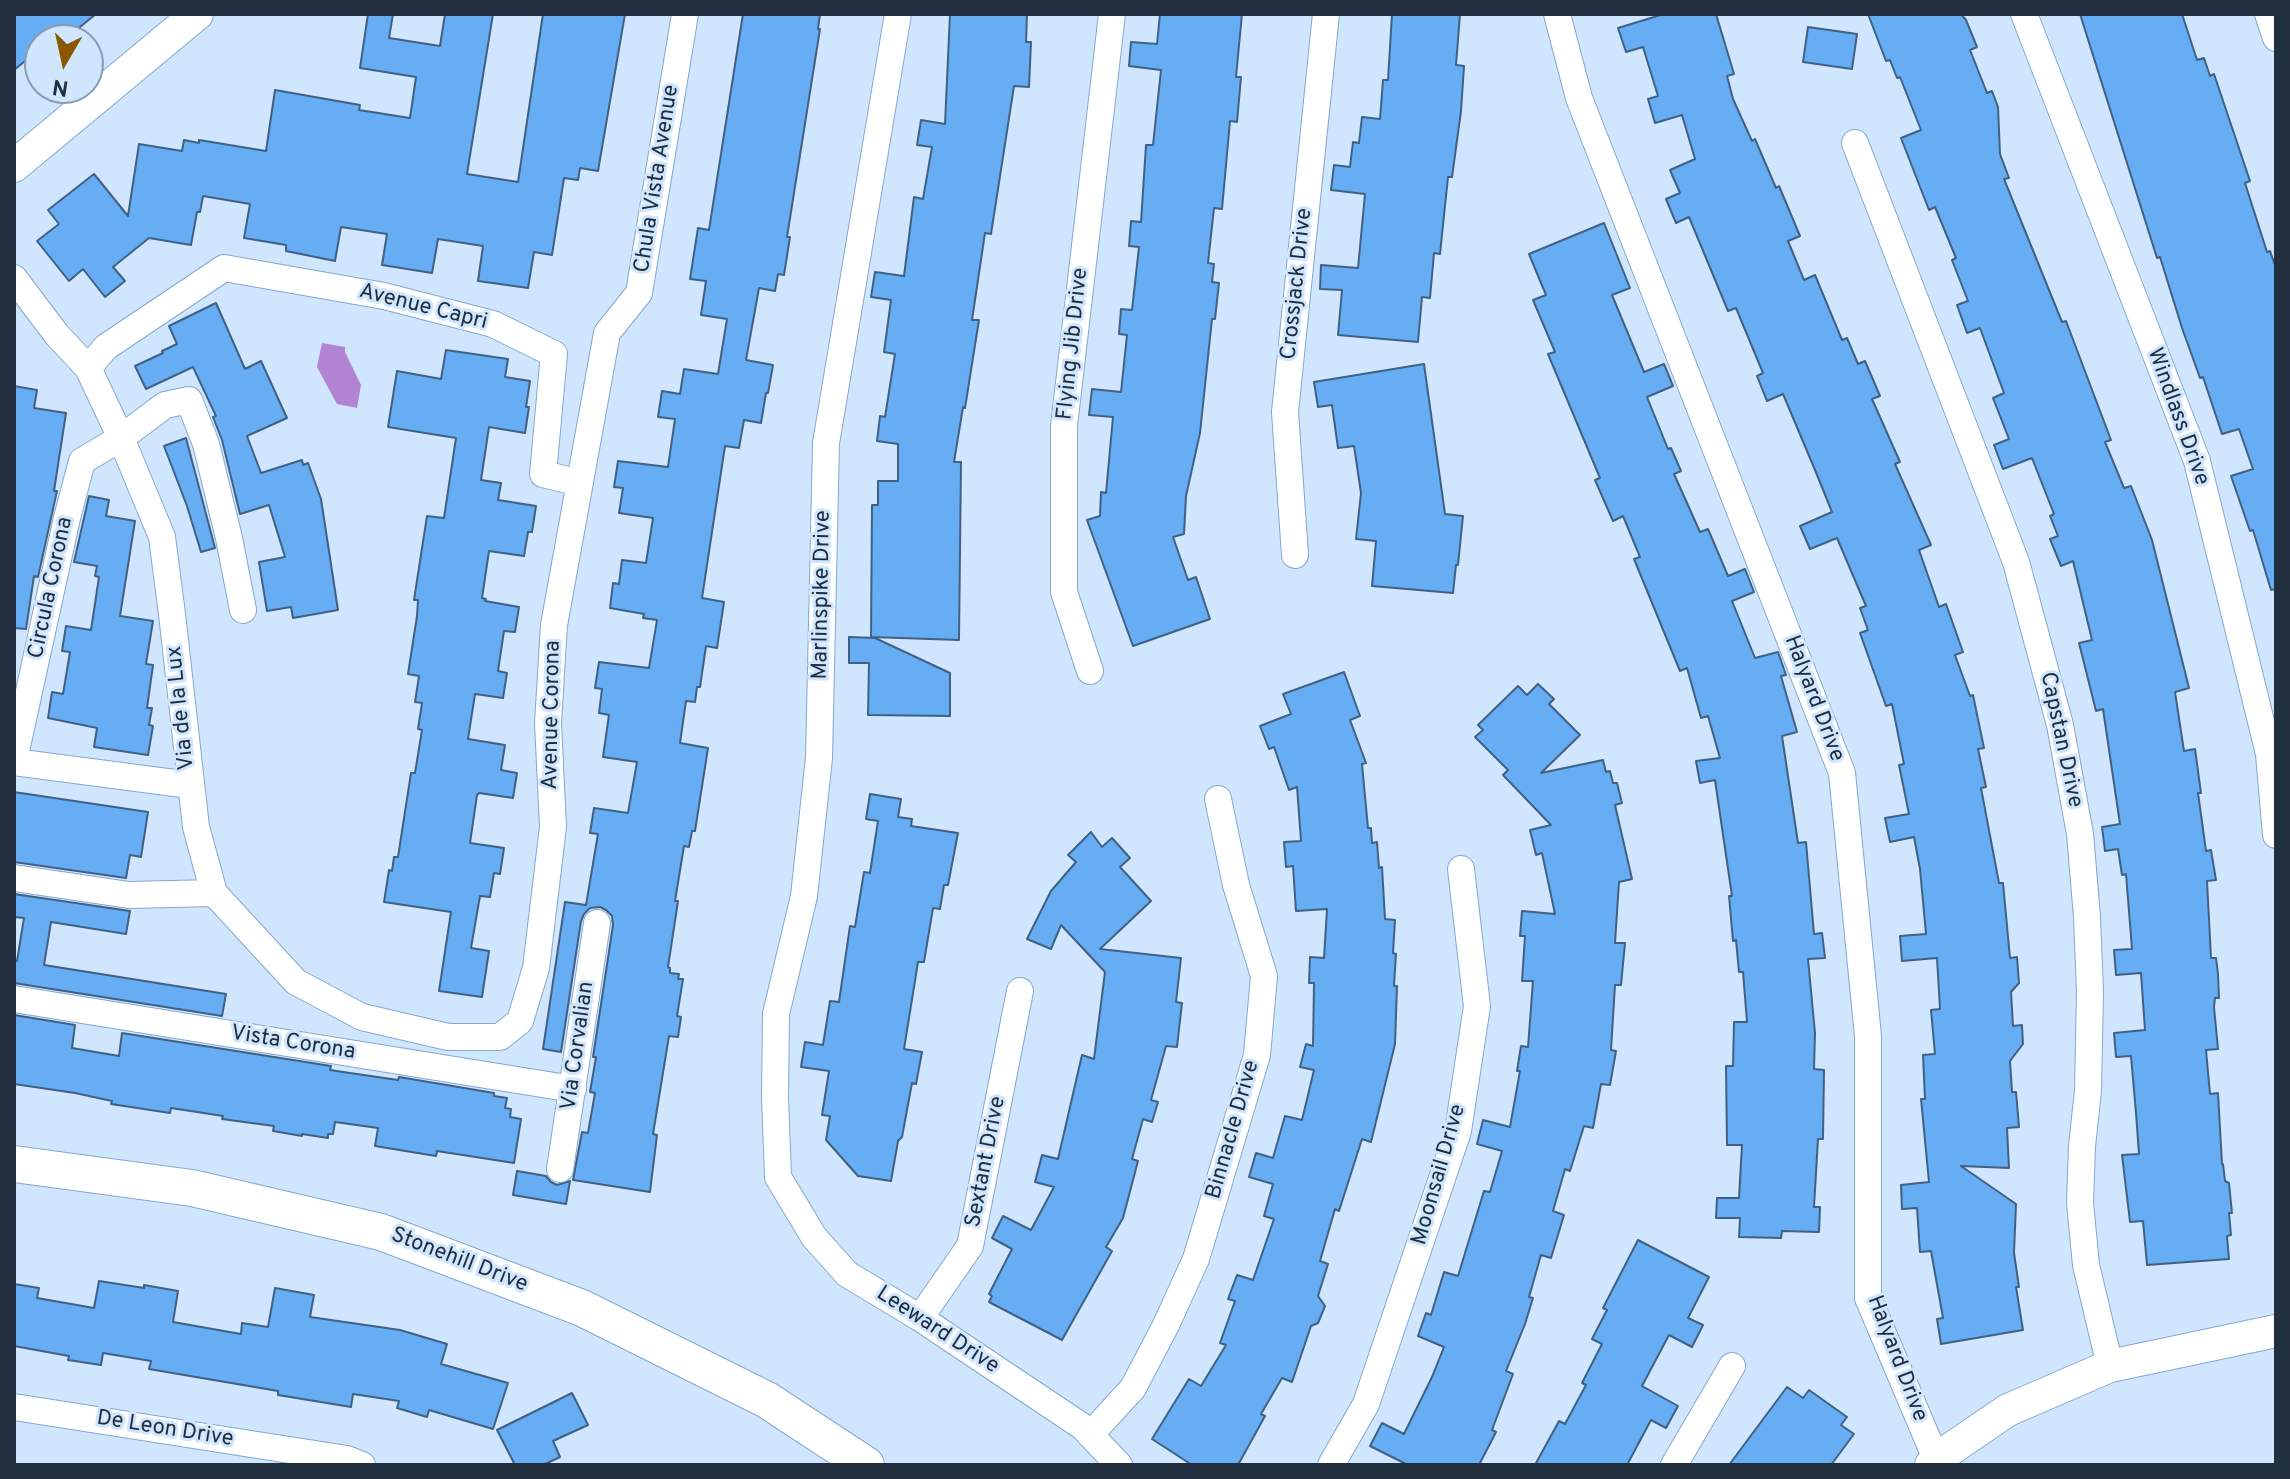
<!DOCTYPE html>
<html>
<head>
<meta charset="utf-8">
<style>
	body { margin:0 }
	#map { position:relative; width:2290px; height:1479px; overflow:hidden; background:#cfe6fe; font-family:Overpass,sans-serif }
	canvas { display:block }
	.frame { position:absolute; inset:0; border:16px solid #202e3e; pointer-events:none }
	.north { position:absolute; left:24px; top:24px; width:80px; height:80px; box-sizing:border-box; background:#cfe6fe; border:2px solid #899cb1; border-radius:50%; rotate:189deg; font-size:22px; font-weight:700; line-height:32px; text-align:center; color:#202e3e }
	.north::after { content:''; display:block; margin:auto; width:28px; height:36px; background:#8a5700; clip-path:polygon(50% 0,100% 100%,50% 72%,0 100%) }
</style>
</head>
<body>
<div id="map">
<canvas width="2290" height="1479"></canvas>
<div class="frame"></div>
<div class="north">N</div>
</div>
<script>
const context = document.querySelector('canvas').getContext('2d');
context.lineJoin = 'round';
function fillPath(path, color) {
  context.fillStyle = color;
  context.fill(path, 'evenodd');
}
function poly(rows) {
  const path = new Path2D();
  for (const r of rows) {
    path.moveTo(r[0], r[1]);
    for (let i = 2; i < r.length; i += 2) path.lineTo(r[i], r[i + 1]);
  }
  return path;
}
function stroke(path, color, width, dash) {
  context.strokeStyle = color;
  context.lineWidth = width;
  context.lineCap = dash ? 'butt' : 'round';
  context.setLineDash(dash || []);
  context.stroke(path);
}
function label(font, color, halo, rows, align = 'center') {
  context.font = font + ' Overpass,sans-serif';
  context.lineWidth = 6;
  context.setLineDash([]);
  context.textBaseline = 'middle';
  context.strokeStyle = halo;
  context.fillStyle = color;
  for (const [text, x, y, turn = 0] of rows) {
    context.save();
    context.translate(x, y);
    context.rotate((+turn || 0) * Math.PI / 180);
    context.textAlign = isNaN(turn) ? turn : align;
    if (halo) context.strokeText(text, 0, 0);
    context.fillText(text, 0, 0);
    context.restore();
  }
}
const water = poly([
	[322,343,345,347,345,352,361,385,357,408,337,404,317,367]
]);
const building = poly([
	[14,14,96,14,64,40,40,40,40,49,14,70,14,14],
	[368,14,393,14,389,38,440,46,445,14,493,14,467,174,518,182,543,14,625,14,598,171,580,168,578,180,564,178,552,255,534,252,528,288,478,281,483,246,438,239,432,273,382,265,387,234,341,227,335,261,286,251,286,245,244,238,250,204,203,196,200,212,197,212,191,245,149,238,113,267,125,281,105,297,83,269,69,281,37,241,59,224,48,210,94,174,128,216,139,144,182,151,184,140,199,143,199,140,266,151,275,90,360,105,359,110,410,118,416,77,360,68,368,14],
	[743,14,820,14,818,29,820,29,787,237,790,237,784,275,778,274,775,291,759,288,746,360,773,365,768,393,766,393,761,423,744,420,739,448,725,446,702,598,724,602,717,648,706,646,700,687,697,687,695,702,686,701,680,743,708,748,695,831,692,831,689,847,684,846,675,901,678,901,668,967,670,968,670,973,679,974,678,979,683,979,677,1016,681,1017,678,1037,669,1036,653,1134,657,1135,650,1192,573,1180,582,1132,588,1133,595,1093,590,1092,596,1057,593,1057,613,925,612,916,606,910,600,907,590,908,584,914,581,921,561,1052,543,1049,565,902,586,905,598,834,590,833,594,808,628,813,637,762,603,757,609,715,599,713,602,689,595,688,599,662,649,668,657,620,643,618,644,614,610,608,613,583,619,584,622,560,646,563,653,518,619,513,623,488,614,487,618,461,668,467,675,419,658,417,662,391,680,394,684,369,718,374,727,319,701,315,706,281,690,279,698,228,709,230,743,14],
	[950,14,1027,14,1026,42,1031,42,1029,87,1014,86,991,234,985,233,972,320,979,320,965,408,963,407,954,462,961,462,959,640,871,637,872,505,878,505,878,481,898,481,898,444,877,441,880,416,885,417,895,354,884,352,891,300,871,297,875,272,904,276,914,197,923,199,932,147,917,145,921,120,945,124,950,14],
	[1160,14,1242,14,1236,77,1241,77,1237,122,1230,121,1222,209,1214,208,1208,263,1214,264,1212,282,1219,283,1215,319,1212,319,1200,433,1186,496,1184,534,1173,537,1188,580,1196,577,1210,619,1133,646,1087,520,1100,516,1101,492,1106,493,1113,417,1089,415,1092,389,1121,392,1127,335,1119,334,1121,309,1132,310,1139,247,1129,246,1131,221,1141,222,1146,145,1153,145,1161,70,1129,66,1131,42,1157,44,1160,14],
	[1392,14,1460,14,1456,65,1464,66,1461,111,1452,177,1448,177,1440,254,1434,253,1430,298,1422,297,1418,342,1338,335,1342,290,1320,289,1321,265,1358,268,1365,194,1331,190,1334,165,1350,167,1353,142,1359,143,1362,117,1380,119,1383,80,1388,80,1392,14],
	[1664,14,1716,14,1734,74,1727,76,1733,99,1752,141,1755,139,1776,188,1779,186,1800,236,1788,241,1804,280,1815,275,1842,340,1847,338,1858,364,1865,361,1880,396,1872,399,1900,462,1895,464,1931,545,1919,550,1939,607,1946,604,1963,652,1955,655,1970,696,1973,695,1984,748,1978,749,1986,787,1981,788,1999,883,2003,883,2010,958,2017,957,2019,983,2011,992,2013,1026,2022,1025,2023,1044,2010,1061,2012,1092,2016,1092,2019,1127,2007,1128,2009,1168,1961,1166,2016,1204,2014,1253,2019,1287,2016,1287,2023,1330,1941,1344,1937,1319,1943,1318,1931,1251,1920,1252,1917,1208,1902,1209,1901,1185,1929,1182,1921,1099,1925,1099,1923,1055,1935,1054,1931,1010,1940,1009,1937,958,1902,961,1900,936,1926,934,1920,869,1914,837,1890,842,1885,818,1909,814,1899,765,1904,764,1892,704,1886,706,1860,633,1868,630,1860,608,1866,606,1837,538,1810,549,1800,526,1832,512,1815,470,1783,394,1767,401,1757,376,1763,373,1736,308,1728,311,1689,217,1676,223,1666,199,1680,193,1670,170,1695,159,1682,115,1655,123,1648,99,1658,96,1643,47,1626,52,1618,28,1664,14],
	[1868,14,1961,14,1966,20,1977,47,1970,50,1987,93,1992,91,1998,107,2000,154,2009,178,2004,179,2062,322,2066,321,2111,440,2105,442,2124,488,2131,486,2152,540,2189,688,2175,692,2184,751,2195,749,2201,793,2198,793,2206,851,2211,850,2216,880,2207,881,2211,958,2216,958,2218,974,2219,998,2215,998,2214,1007,2218,1049,2206,1050,2210,1094,2218,1093,2222,1164,2223,1164,2225,1181,2229,1183,2232,1213,2229,1213,2231,1235,2227,1236,2229,1259,2147,1265,2143,1221,2130,1222,2122,1155,2139,1154,2136,1113,2131,1056,2116,1057,2114,1033,2145,1030,2141,973,2116,975,2114,950,2132,949,2126,874,2122,875,2118,849,2105,851,2102,827,2120,824,2103,709,2096,711,2079,643,2092,640,2073,561,2061,566,2050,539,2058,536,2050,516,2054,514,2032,458,2003,469,1994,445,2009,439,1993,398,2004,393,1980,328,1967,333,1957,305,1968,301,1952,260,1956,258,1935,207,1929,210,1901,138,1921,130,1900,77,1897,78,1890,60,1886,61,1868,14],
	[2080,14,2182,14,2197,60,2204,58,2210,76,2214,74,2250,181,2245,183,2267,252,2270,251,2276,268,2276,589,2271,590,2253,530,2250,531,2231,476,2253,469,2239,429,2222,434,2203,377,2200,378,2182,328,2160,257,2157,258,2080,14],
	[1808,27,1857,34,1852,69,1803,62,1808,27],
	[1604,223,1630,288,1612,295,1644,372,1664,364,1673,386,1647,397,1668,449,1671,448,1681,471,1674,474,1700,532,1708,529,1728,576,1745,569,1754,592,1732,601,1755,658,1778,652,1786,675,1781,676,1797,732,1782,736,1798,843,1806,842,1814,934,1822,933,1825,958,1808,959,1815,1033,1814,1069,1824,1070,1823,1139,1818,1139,1814,1207,1820,1207,1819,1232,1782,1231,1781,1238,1739,1237,1740,1218,1716,1218,1717,1198,1739,1198,1742,1145,1727,1145,1726,1066,1733,1066,1734,1022,1747,1022,1743,972,1739,972,1736,940,1733,941,1729,896,1732,896,1715,780,1700,783,1696,761,1720,758,1708,716,1701,718,1687,668,1680,671,1634,559,1640,557,1623,516,1613,521,1595,480,1600,478,1548,354,1555,352,1533,300,1546,295,1529,254,1604,223],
	[216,303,245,369,261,361,287,418,247,436,261,473,302,460,303,465,308,463,321,499,338,610,293,618,291,607,267,611,259,562,285,557,269,505,240,514,222,440,213,417,216,416,193,367,146,389,135,366,163,353,162,351,177,344,169,326,216,303],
	[446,350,508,359,505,377,530,381,526,407,529,407,525,433,489,427,481,480,501,483,498,500,536,506,532,532,528,532,524,556,489,551,482,598,486,599,485,601,519,607,515,632,504,631,498,671,507,673,503,698,475,694,468,739,505,745,501,770,517,773,513,798,479,793,477,795,470,843,504,848,500,874,494,873,490,897,480,896,471,948,489,951,482,997,439,991,451,912,384,902,389,870,392,871,394,857,398,857,411,773,415,773,422,730,418,729,422,703,415,702,419,676,408,674,417,616,418,600,414,600,427,516,444,518,456,438,388,427,397,371,441,379,446,350],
	[1424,364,1445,514,1463,516,1458,565,1456,565,1453,593,1372,586,1376,541,1356,539,1361,493,1354,446,1338,448,1332,405,1318,407,1314,382,1424,364],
	[14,386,37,390,34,408,66,413,54,491,57,491,38,577,34,576,26,629,14,628,14,386],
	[186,438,215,548,201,552,187,506,164,446,186,438],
	[89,496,109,500,106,516,135,521,120,616,153,621,146,664,153,665,147,708,152,708,149,725,153,726,148,755,94,747,97,728,48,718,52,692,63,694,70,652,62,651,66,626,91,630,99,577,95,576,97,566,74,562,89,496],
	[849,637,875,638,950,673,950,716,868,715,869,663,849,663,849,637],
	[1344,672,1360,716,1350,720,1366,763,1362,764,1368,828,1371,828,1372,843,1377,842,1379,868,1382,867,1385,919,1395,920,1393,953,1396,954,1394,986,1397,986,1395,1044,1371,1142,1362,1139,1339,1211,1335,1209,1320,1261,1328,1264,1318,1296,1325,1306,1318,1323,1311,1326,1292,1382,1282,1378,1261,1414,1265,1416,1238,1465,1192,1465,1152,1439,1189,1379,1201,1386,1226,1345,1220,1343,1235,1301,1228,1299,1237,1275,1253,1280,1274,1219,1264,1216,1273,1184,1249,1177,1256,1153,1273,1158,1285,1116,1302,1120,1314,1070,1300,1067,1306,1044,1313,1046,1314,983,1309,983,1310,957,1324,958,1327,909,1296,911,1293,866,1286,867,1284,842,1301,841,1297,787,1289,790,1274,747,1269,749,1260,726,1291,714,1283,694,1344,672],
	[1538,684,1554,699,1549,704,1580,735,1541,773,1603,760,1606,772,1610,771,1613,783,1617,783,1622,803,1615,805,1632,879,1619,882,1615,943,1625,943,1621,985,1615,985,1611,1050,1616,1051,1610,1085,1601,1084,1593,1128,1584,1126,1570,1171,1565,1169,1553,1211,1564,1215,1551,1258,1541,1255,1529,1297,1533,1298,1525,1324,1506,1371,1513,1374,1492,1430,1496,1432,1479,1465,1408,1465,1370,1446,1382,1423,1404,1434,1432,1377,1444,1347,1418,1336,1426,1313,1431,1315,1444,1272,1458,1276,1484,1191,1490,1192,1502,1151,1477,1144,1483,1120,1510,1127,1520,1071,1517,1071,1521,1046,1528,1047,1533,981,1522,981,1525,936,1520,936,1522,911,1555,914,1542,853,1536,855,1530,830,1551,825,1503,775,1508,770,1475,737,1483,730,1478,725,1518,686,1527,695,1538,684],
	[14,792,148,812,141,857,130,855,126,878,14,862,14,792],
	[870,794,901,799,898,817,912,819,911,826,958,833,948,885,944,885,940,909,933,908,924,962,918,962,904,1049,922,1052,916,1084,912,1083,902,1137,898,1141,891,1181,858,1176,826,1140,830,1116,822,1115,829,1071,801,1067,805,1042,823,1045,830,1001,839,1002,850,926,855,927,864,872,870,873,878,821,866,819,870,794],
	[1091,832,1102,847,1112,838,1130,858,1120,867,1151,901,1100,949,1181,958,1176,1002,1182,1003,1177,1047,1166,1046,1151,1100,1158,1102,1152,1122,1143,1119,1132,1159,1138,1161,1123,1218,1106,1247,1112,1251,1062,1340,989,1302,992,1296,989,1294,1012,1249,992,1238,1003,1216,1031,1230,1054,1187,1035,1182,1042,1155,1058,1159,1082,1055,1094,1059,1105,972,1061,925,1051,949,1027,939,1051,891,1076,862,1068,855,1091,832],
	[14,894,130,911,126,934,51,922,44,965,226,994,222,1016,14,983,14,961,17,961,24,918,14,917,14,894],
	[14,1015,75,1025,72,1048,119,1056,122,1033,331,1066,330,1070,343,1072,398,1080,399,1077,494,1093,494,1096,507,1098,505,1108,511,1109,510,1117,521,1119,514,1163,437,1151,436,1156,375,1146,378,1128,335,1122,333,1134,328,1134,328,1138,302,1134,302,1136,273,1131,274,1126,222,1119,223,1116,171,1108,170,1113,111,1104,112,1101,75,1093,14,1084,14,1015],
	[517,1171,546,1176,551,1182,557,1185,570,1181,566,1204,513,1195,517,1171],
	[1638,1240,1709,1277,1688,1318,1703,1325,1692,1347,1669,1335,1642,1386,1678,1406,1666,1428,1651,1420,1627,1465,1535,1465,1559,1421,1565,1424,1586,1385,1582,1383,1602,1344,1592,1339,1607,1310,1603,1308,1638,1240],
	[99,1281,144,1288,144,1285,178,1291,173,1322,241,1334,242,1323,268,1327,275,1288,314,1295,310,1317,400,1330,447,1344,441,1364,508,1383,493,1429,429,1410,427,1417,397,1408,399,1401,353,1394,351,1407,278,1395,278,1391,149,1369,151,1361,103,1353,101,1365,68,1360,69,1356,14,1346,14,1284,39,1288,37,1298,94,1308,99,1281],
	[1787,1387,1803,1398,1809,1390,1847,1417,1841,1425,1854,1434,1831,1465,1729,1465,1787,1387],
	[572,1393,588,1425,553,1441,560,1457,543,1465,515,1465,497,1430,572,1393]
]);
const minor = poly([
	[898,14,826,443,819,758,804,896,776,1014,775,1097,778,1177,814,1237,847,1274,920,1318,1083,1427,1119,1465],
	[1557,14,1579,98,1842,773,1868,1036,1868,1298,1936,1459],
	[2024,14,2197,461,2269,754,2276,835],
	[2268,14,2276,38],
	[1855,143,2016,562,2060,725,2080,834,2087,917,2090,992,2088,1091,2082,1146,2080,1203,2086,1265,2110,1366],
	[14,278,57,335,88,368,121,438,162,537,172,614,196,827,214,893,296,982,362,1017,448,1037,500,1037,520,1021,536,968,553,827,548,723,554,625,607,333,639,293,685,14],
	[88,368,106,347,224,268,384,296,493,324,554,354,543,474,580,483],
	[1295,555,1285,412,1326,14],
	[1090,671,1064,592,1064,426,1112,14],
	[14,760,67,518,82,461,121,438,165,405,189,400,206,444,229,538,243,610],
	[14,762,190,785],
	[14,878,129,895,214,893],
	[14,999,573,1089],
	[560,1169,597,923],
	[920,1318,970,1246,1020,991],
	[14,1407,347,1459,362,1465],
	[1090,1435,1133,1388,1166,1325,1196,1259,1257,1055,1264,976,1236,885,1218,799],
	[1331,1465,1366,1404,1458,1131,1477,1006,1461,869],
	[1674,1465,1732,1366]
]);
const tertiary = poly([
	[14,166,197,14],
	[1931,1465,1936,1459,2008,1410,2110,1366,2276,1331]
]);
const secondary = poly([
	[14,1164,192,1188,381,1232,582,1308,767,1400,866,1465]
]);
const streetNames = [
	["Chula Vista Avenue",658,179,-81],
	["Crossjack Drive",1298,284,-84],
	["Avenue Capri",423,308,14],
	["Flying Jib Drive",1074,344,-84],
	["Windlass Drive",2177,417,70],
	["Circula Corona",52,588,-78],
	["Marlinspike Drive",823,595,-89],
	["Halyard Drive",1813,699,69],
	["Via de la Lux",182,708,-96],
	["Avenue Corona",553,715,-89],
	["Capstan Drive",2060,740,78],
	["Vista Corona",293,1044,9],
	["Via Corvalian",579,1046,-82],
	["Binnacle Drive",1234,1130,-74],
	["Sextant Drive",987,1162,-79],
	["Moonsail Drive",1440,1175,-74],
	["Stonehill Drive",459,1261,21],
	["Leeward Drive",937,1331,33],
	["Halyard Drive",1896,1359,69],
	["De Leon Drive",165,1430,9]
];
fillPath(water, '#b283d3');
fillPath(building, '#67adf3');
stroke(building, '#406184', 2);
stroke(minor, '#84a8ce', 28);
stroke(tertiary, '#84a8ce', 34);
stroke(secondary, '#84a8ce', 38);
stroke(minor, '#fff', 26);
stroke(tertiary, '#fff', 32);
stroke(secondary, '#fff', 36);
label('22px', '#202e3e', '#cfe6fe', streetNames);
</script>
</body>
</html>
